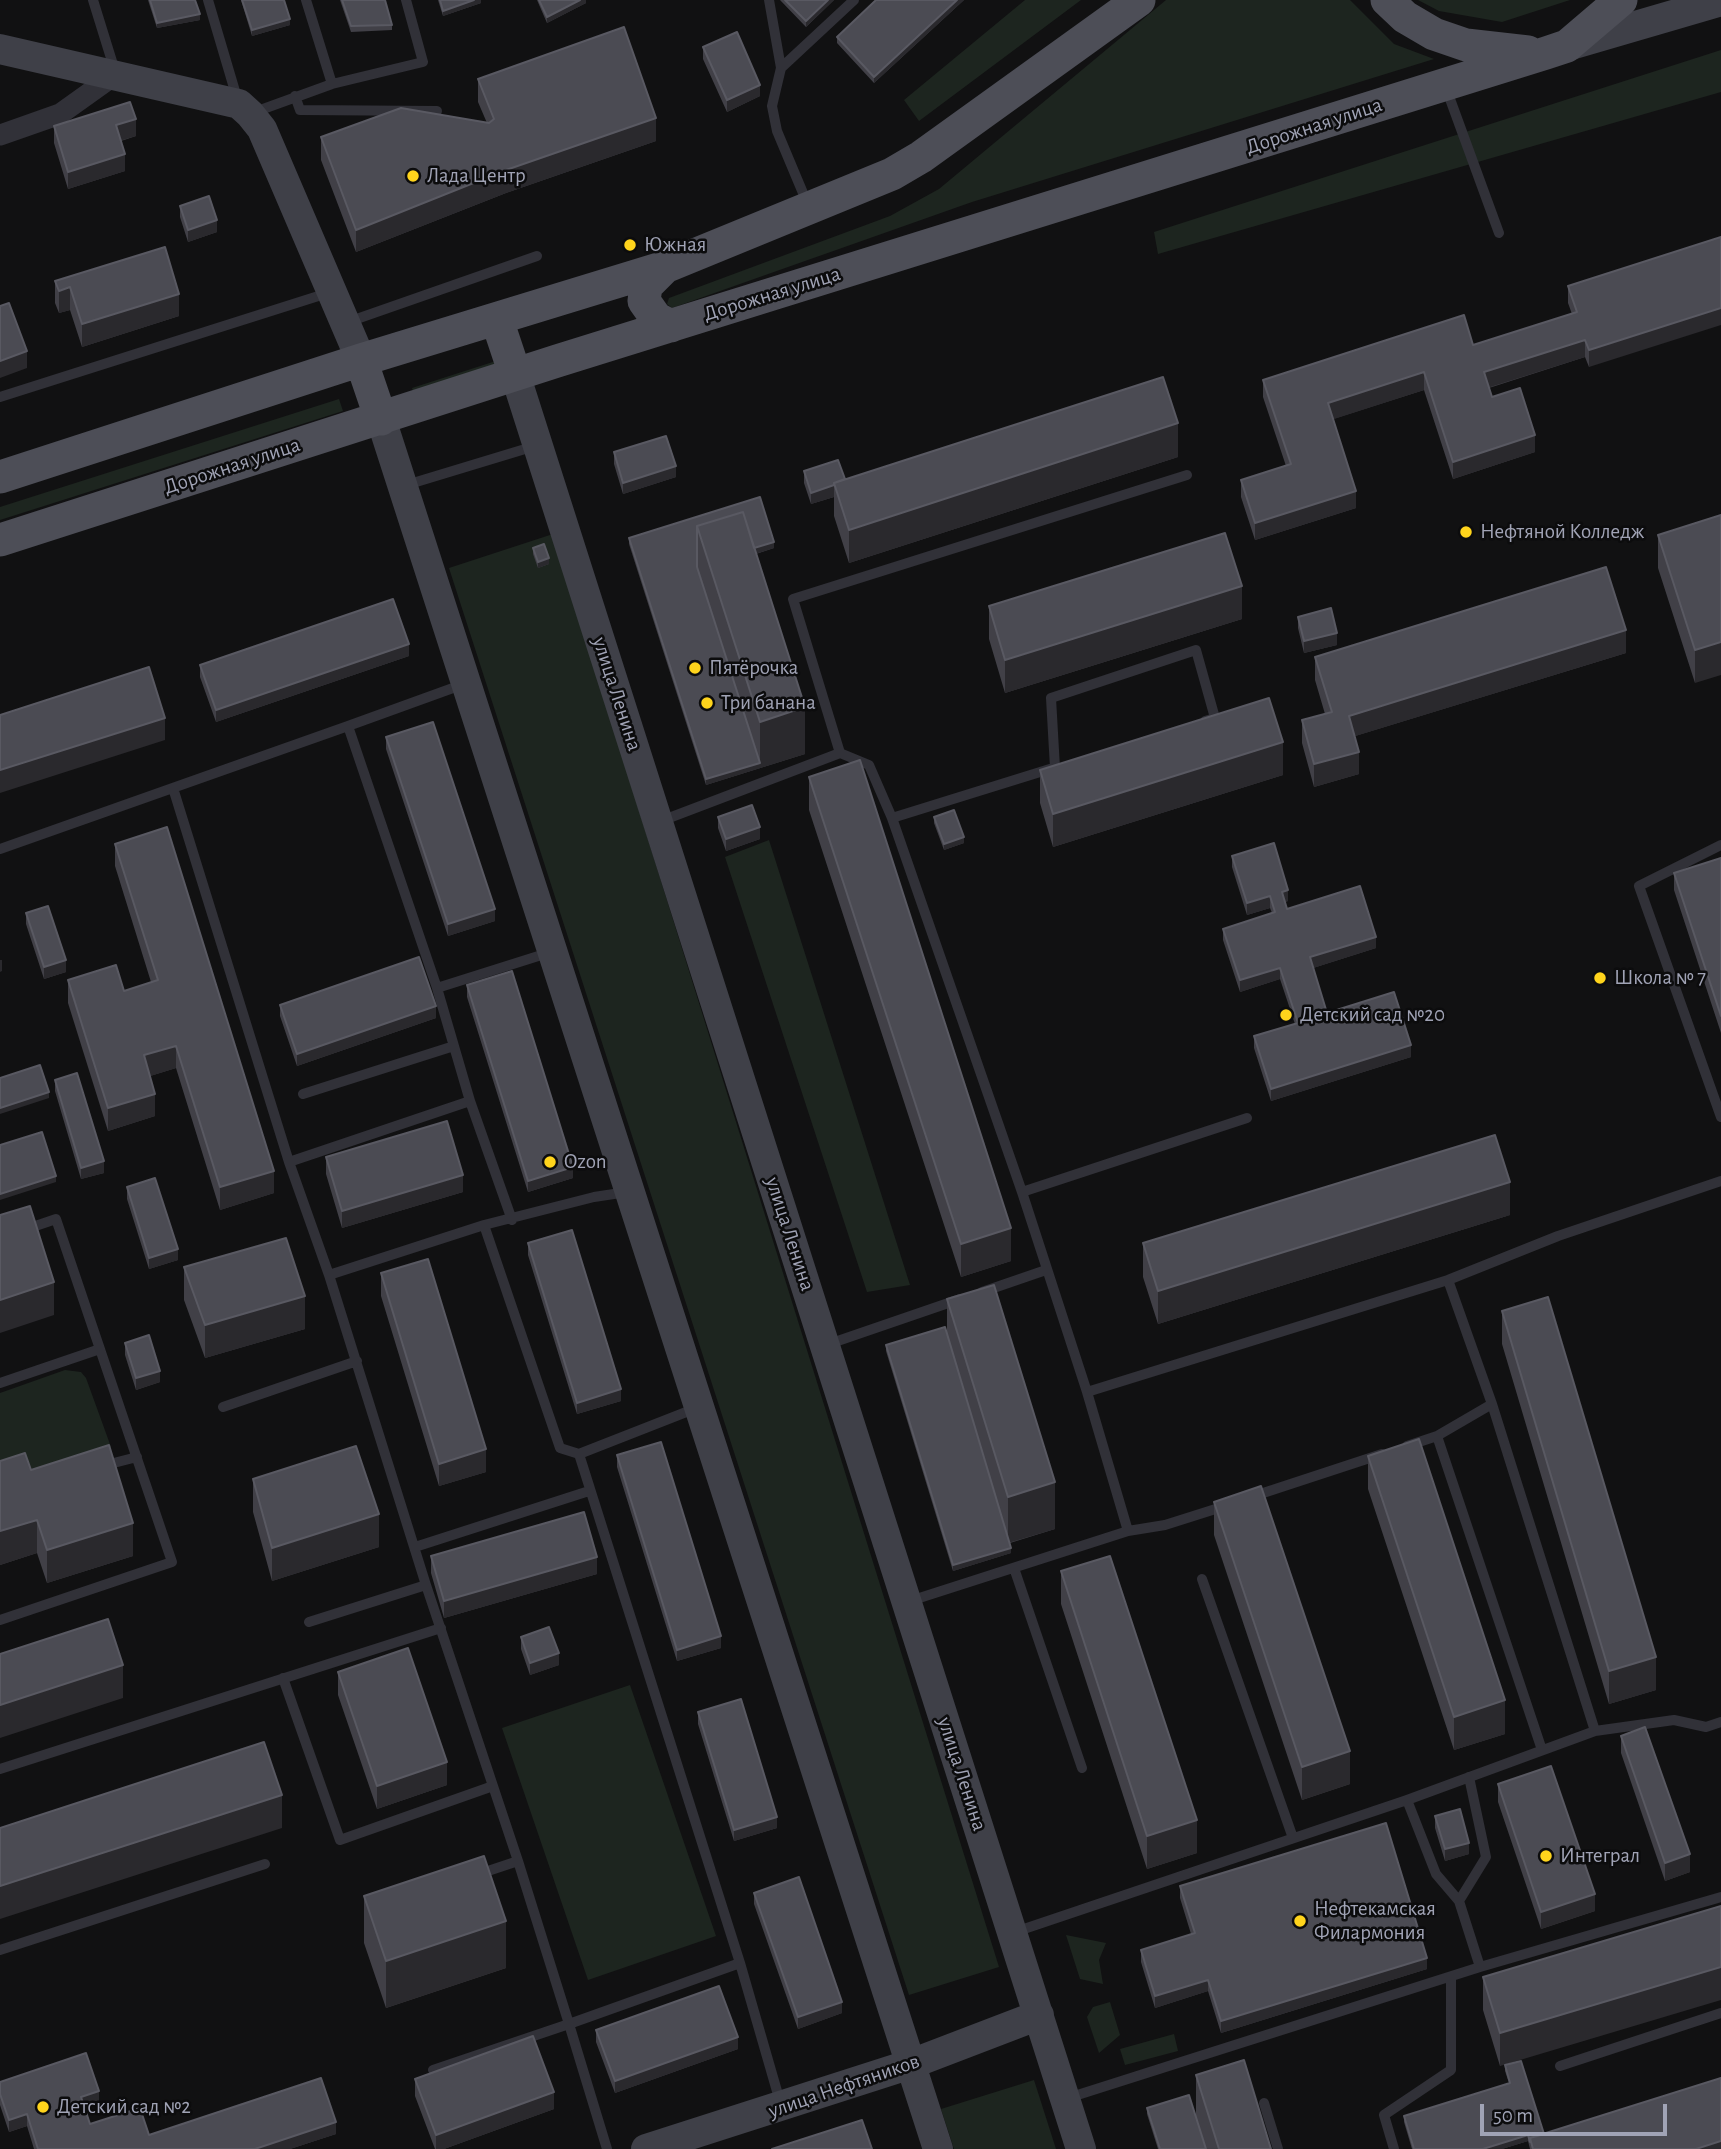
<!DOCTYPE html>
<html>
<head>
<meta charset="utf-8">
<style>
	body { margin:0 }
	#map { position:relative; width:1721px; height:2149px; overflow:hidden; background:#111112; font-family:"Alegreya Sans",sans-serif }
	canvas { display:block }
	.scale { position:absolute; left:1480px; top:2104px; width:187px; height:32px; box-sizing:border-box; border:4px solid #a0a3b5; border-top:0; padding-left:9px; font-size:21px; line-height:24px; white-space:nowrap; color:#a0a3b5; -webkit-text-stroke:5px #0c0c0d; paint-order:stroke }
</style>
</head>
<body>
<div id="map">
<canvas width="1721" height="2149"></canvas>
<div class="scale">50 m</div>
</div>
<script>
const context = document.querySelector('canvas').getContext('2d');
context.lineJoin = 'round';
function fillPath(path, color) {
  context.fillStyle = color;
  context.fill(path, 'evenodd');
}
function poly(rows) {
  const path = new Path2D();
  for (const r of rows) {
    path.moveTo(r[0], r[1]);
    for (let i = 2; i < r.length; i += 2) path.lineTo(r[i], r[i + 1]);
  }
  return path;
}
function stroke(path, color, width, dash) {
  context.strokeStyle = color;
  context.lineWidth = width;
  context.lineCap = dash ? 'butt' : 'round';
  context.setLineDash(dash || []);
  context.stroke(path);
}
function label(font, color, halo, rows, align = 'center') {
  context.font = font + ' "Alegreya Sans",sans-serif';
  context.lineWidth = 5;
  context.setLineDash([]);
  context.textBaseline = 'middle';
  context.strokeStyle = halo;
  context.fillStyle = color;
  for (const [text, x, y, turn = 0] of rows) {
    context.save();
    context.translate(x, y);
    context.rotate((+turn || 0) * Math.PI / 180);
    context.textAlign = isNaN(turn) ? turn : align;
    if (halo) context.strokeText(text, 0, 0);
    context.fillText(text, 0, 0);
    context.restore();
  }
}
const green = poly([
	[1025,0,1081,0,919,121,904,100],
	[1166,0,1350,0,1394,44,1434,59,972,202,672,308,667,304,669,298,890,216,939,189],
	[1418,0,1570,0,1502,22,1439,11],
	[1721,50,1721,92,1158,254,1154,232],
	[499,360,502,370,415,398,412,388],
	[339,399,343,411,0,520,0,507],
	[553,534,999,1967,909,1995,449,568],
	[769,840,910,1285,867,1292,725,857],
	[65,1370,81,1372,86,1378,111,1447,103,1458,0,1483,0,1393],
	[630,1685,716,1936,588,1980,502,1728],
	[1066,1935,1106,1943,1099,1960,1103,1984,1080,1979],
	[1110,2002,1120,2035,1099,2053,1087,2017,1093,2007],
	[1174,2034,1178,2051,1125,2065,1120,2049],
	[1034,2080,1056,2149,954,2149,941,2109]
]);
const lane = poly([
	[93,0,115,71],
	[208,0,237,98],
	[769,0,781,68,772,106,777,131,808,205],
	[781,68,854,0],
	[332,84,423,62,406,0],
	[1446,88,1499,233],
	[295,96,300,110,437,111],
	[252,113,332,84,306,0],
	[348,322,537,256],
	[0,397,331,292],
	[403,486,535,446],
	[348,726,464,684],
	[840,753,793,599,1187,475],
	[1055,768,1051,698,1196,650,1215,718,1205,721],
	[173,788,289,1162,329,1275],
	[892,818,1053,768],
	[661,821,840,753,869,765,892,818,1022,1192,1087,1392,1448,1280,1558,1236,1721,1181],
	[1721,845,1639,886,1721,1117],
	[0,849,348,726,437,988,470,1101],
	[437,988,551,952],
	[303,1094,454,1046],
	[289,1162,470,1101,512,1220],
	[1022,1192,1247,1118],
	[484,1225,560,1448,579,1454],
	[0,1238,56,1219,172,1562,0,1620],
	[1448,1280,1492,1404,1595,1731],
	[982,1292,1046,1270],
	[826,1345,960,1299],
	[0,1383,100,1349],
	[1087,1392,1128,1531],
	[223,1407,357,1361],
	[699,1407,579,1454,740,1963,781,2105],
	[1437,1436,1542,1750],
	[1407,1446,1437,1436,1492,1404],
	[102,1466,137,1457],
	[1251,1497,1382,1454],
	[415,1547,589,1491],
	[1014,1568,1082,1768],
	[1202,1579,1293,1838],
	[910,1601,1128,1531,1165,1525,1225,1506],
	[309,1622,426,1585],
	[283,1678,340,1840,493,1786],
	[0,1769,441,1628],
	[1407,1800,1436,1874,1459,1901,1480,1967],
	[518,1861,426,1585,329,1275,484,1225,594,1197,627,1192],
	[1459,1901,1486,1857,1469,1777],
	[1015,1932,1407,1800,1595,1731,1674,1720,1706,1727,1721,1722],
	[0,1950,265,1864],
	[1560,2066,1721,2013],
	[433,2070,569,2024,518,1861,476,1875],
	[1068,2098,1480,1967,1721,1897],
	[1264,2103,1278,2149],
	[607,2149,569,2024,740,1963],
	[1394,2149,1384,2115,1451,2070,1451,1977]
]);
const street = poly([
	[0,135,60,114,116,74]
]);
const secondary = poly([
	[1567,46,1721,1],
	[0,49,239,104,250,114,262,129,361,360],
	[515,374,1081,2149],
	[381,419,938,2149],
	[646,2149,911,2064,1039,2015]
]);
const primary = poly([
	[1387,0,1405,17,1434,34,1466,45,1528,52],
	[665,267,646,286,644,301,656,318,671,326],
	[497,320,515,374],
	[361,360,381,419],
	[0,477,361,360,665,267,892,174,921,157,1139,0],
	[0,540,557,361,1546,53,1567,46,1621,0]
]);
const wall = poly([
	[148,0,195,0,200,20,157,28],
	[241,0,284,0,290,25,252,36],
	[340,0,385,0,392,25,392,30,351,32],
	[438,0,481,0,481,3,443,16],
	[537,0,586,0,586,3,547,23],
	[780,0,834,0,806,27],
	[876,0,964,0,874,83,837,43,837,37],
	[703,47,760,96,727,112,703,59],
	[478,79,656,141,506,193,356,252,321,160,321,137,487,123,478,102],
	[54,126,136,136,121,141,125,171,68,189,54,143],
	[180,206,217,232,188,242,180,217],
	[1721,237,1589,367,1585,357,1489,388,1492,397,1535,452,1453,479,1424,390,1333,419,1356,508,1255,540,1241,497,1241,480,1286,466,1263,397,1263,380,1473,345,1572,314,1568,303,1568,286],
	[55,281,179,316,82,347,70,310,59,313,55,303],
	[614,452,676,477,623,494,614,464],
	[1178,457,849,563,834,516,834,497,811,504,804,483,804,471,845,479],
	[760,497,774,548,756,554,805,754,706,785,629,544,629,538],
	[1721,515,1695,683,1658,568,1658,535],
	[533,548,549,564,538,568,533,554],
	[989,606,1242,619,1005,693,989,639],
	[1298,617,1337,645,1304,653,1298,628],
	[1626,653,1355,736,1359,774,1314,787,1302,743,1302,720,1325,714,1315,680,1315,657],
	[409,656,216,722,200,677,200,665],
	[386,737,495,921,448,936,386,749],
	[1040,770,1283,775,1053,847,1040,803],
	[809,777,1011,1261,961,1277,809,810],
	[718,817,760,839,726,851,718,828],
	[934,817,964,843,944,850,934,823],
	[115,844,274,1193,220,1210,176,1068,150,1076,155,1116,108,1131,68,1003,68,980,124,991,151,982,115,866],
	[1232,856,1288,901,1285,902,1287,909,1376,948,1313,968,1327,1013,1411,1057,1271,1101,1254,1048,1254,1036,1295,1024,1280,979,1240,992,1223,940,1223,929,1272,913,1270,908,1247,915,1232,867],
	[1721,858,1721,1033,1674,890,1674,873],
	[26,913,66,972,44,979,26,924],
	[467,985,573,1178,528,1192,467,997],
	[280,1005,436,1018,297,1066,280,1016],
	[55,1080,104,1173,81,1179,55,1091],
	[326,1157,463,1192,342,1228,326,1174],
	[127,1187,178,1260,149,1269,127,1199],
	[1510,1215,1158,1324,1143,1277,1143,1243],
	[528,1243,621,1401,577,1414,528,1255],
	[184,1267,305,1329,205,1358,184,1300],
	[381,1273,486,1472,439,1486,381,1296],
	[947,1299,1055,1529,1010,1543,1011,1553,953,1571,886,1351,886,1345,947,1336],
	[1502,1311,1656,1690,1609,1704,1502,1344],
	[125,1343,160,1382,136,1390,125,1355],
	[617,1455,721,1648,677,1661,617,1467],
	[1368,1456,1505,1734,1454,1750,1368,1489],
	[0,1461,31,1470,133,1556,47,1583,37,1553,0,1565],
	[253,1479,379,1547,272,1581,253,1512],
	[1214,1502,1350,1784,1302,1800,1214,1535],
	[431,1556,597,1574,444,1618,431,1573],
	[1061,1571,1197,1853,1147,1869,1061,1604],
	[521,1637,559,1665,530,1675,521,1649],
	[338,1672,447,1785,377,1809,338,1695],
	[698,1712,777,1828,734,1841,698,1724],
	[1621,1736,1690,1872,1665,1881,1621,1753],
	[1498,1784,1595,1911,1541,1929,1498,1802],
	[1435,1816,1469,1854,1445,1861,1435,1828],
	[1180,1886,1427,1969,1221,2033,1208,1991,1155,2008,1141,1962,1141,1950,1191,1934,1180,1898],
	[754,1893,842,2013,798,2029,754,1904],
	[364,1896,506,1968,386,2008,364,1943],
	[1721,1906,1500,2066,1483,2010,1483,1977],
	[596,2030,738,2049,615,2093,596,2042],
	[1505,2065,1544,2134,1721,2149,1530,2149,1528,2141,1502,2149,1412,2149,1404,2122,1404,2116,1509,2083,1505,2071],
	[1196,2075,1271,2149,1158,2149,1147,2114,1147,2108,1196,2115],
	[415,2079,554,2109,444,2149,435,2149,415,2096],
	[0,2082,99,2103,84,2108,90,2124,149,2135,336,2134,290,2149,34,2149,27,2126,9,2132,0,2105]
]);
const shadedWall = poly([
	[474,0,481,0,481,3,443,16,443,11],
	[580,0,586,0,586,3,547,23,547,17],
	[828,0,834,0,806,27,806,21],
	[957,0,964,0,874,83,874,77],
	[200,14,200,20,157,28,157,23],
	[290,19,290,25,252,36,252,30],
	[760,85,760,96,727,112,727,100],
	[656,118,656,141,506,193,356,252,356,230,506,170],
	[136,119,136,136,116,142,116,125],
	[125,154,125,171,68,189,68,172],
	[217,220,217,232,188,242,188,230],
	[70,287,70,310,59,313,59,291],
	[179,294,179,316,82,347,82,324],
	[1721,308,1721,325,1589,367,1589,350],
	[1585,340,1585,357,1484,389,1484,372],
	[27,351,27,368,0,378,0,361],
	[1424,372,1424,390,1328,421,1328,403],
	[1178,423,1178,457,849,563,849,530],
	[1535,435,1535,452,1453,479,1453,462],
	[676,466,676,477,623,494,623,483],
	[834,485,834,497,811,504,811,493],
	[1356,491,1356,508,1255,540,1255,523],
	[774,542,774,548,711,568,709,563],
	[549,558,549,564,538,568,538,562],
	[1242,586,1242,619,1005,693,1005,660],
	[1626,630,1626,653,1349,738,1349,716],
	[1337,633,1337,645,1304,653,1304,641],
	[1721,642,1721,675,1695,683,1695,650],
	[409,644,409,656,216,722,216,710],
	[805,707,805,754,706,785,706,779,760,763,760,722],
	[165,718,165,740,0,793,0,770],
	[1283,742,1283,775,1053,847,1053,814],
	[1359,752,1359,774,1314,787,1314,764],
	[760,827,760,839,726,851,726,839],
	[964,837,964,843,944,850,944,844],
	[1288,890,1288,901,1282,903,1282,892],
	[1270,896,1270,908,1247,915,1247,903],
	[495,909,495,921,448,936,448,924],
	[1376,937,1376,948,1310,969,1310,957],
	[0,960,2,960,2,971,0,972],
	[66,960,66,972,44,979,44,967],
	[1280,968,1280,979,1240,992,1240,980],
	[436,1006,436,1018,297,1066,297,1054],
	[1411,1045,1411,1057,1271,1101,1271,1089],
	[176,1046,176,1068,144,1078,144,1055],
	[49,1092,49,1098,0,1114,0,1108],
	[155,1094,155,1116,108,1131,108,1108],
	[104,1161,104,1173,81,1179,81,1168],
	[573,1167,573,1178,528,1192,528,1181],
	[274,1171,274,1193,220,1210,220,1187],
	[463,1175,463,1192,342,1228,342,1211],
	[56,1176,56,1182,0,1200,0,1194],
	[1510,1182,1510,1215,1158,1324,1158,1291],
	[1011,1228,1011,1261,961,1277,961,1244],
	[178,1249,178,1260,149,1269,149,1258],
	[54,1282,54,1315,0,1333,0,1300],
	[305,1296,305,1329,205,1358,205,1325],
	[160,1371,160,1382,136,1390,136,1378],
	[621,1389,621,1401,577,1414,577,1403],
	[486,1449,486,1472,439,1486,439,1464],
	[1055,1482,1055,1529,1008,1543,1008,1497],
	[379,1514,379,1547,272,1581,272,1548],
	[37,1520,37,1553,0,1565,0,1531],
	[133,1523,133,1556,47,1583,47,1550],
	[1011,1548,1011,1553,953,1571,953,1565],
	[597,1557,597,1574,444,1618,444,1601],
	[721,1636,721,1648,677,1661,677,1650],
	[559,1653,559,1665,530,1675,530,1663],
	[1656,1657,1656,1690,1609,1704,1609,1671],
	[123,1665,123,1698,0,1738,0,1705],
	[1505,1700,1505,1734,1454,1750,1454,1717],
	[1350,1751,1350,1784,1302,1800,1302,1767],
	[447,1762,447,1785,377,1809,377,1786],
	[282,1795,282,1828,0,1919,0,1886],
	[777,1817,777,1828,734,1841,734,1830],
	[1197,1820,1197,1853,1147,1869,1147,1836],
	[1469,1843,1469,1854,1445,1861,1445,1849],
	[1690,1854,1690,1872,1665,1881,1665,1863],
	[1595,1894,1595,1911,1541,1929,1541,1912],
	[506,1921,506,1968,386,2008,386,1961],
	[1427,1958,1427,1969,1221,2033,1221,2021],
	[1721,1967,1721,2000,1500,2066,1500,2033],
	[1208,1980,1208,1991,1155,2008,1155,1996],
	[842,2002,842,2013,798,2029,798,2017],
	[738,2037,738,2049,615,2093,615,2081],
	[99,2091,99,2103,81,2109,81,2097],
	[554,2092,554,2109,444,2149,436,2149,436,2135],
	[27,2114,27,2126,9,2132,9,2120],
	[336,2122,336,2134,290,2149,255,2149],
	[1528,2135,1528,2141,1502,2149,1483,2149],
	[1721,2141,1721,2149,1696,2149]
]);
const building = poly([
	[150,0,195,0,200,14,157,23,150,0],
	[242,0,284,0,290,19,252,30,242,0],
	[342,0,385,0,392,25,351,26,342,0],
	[440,0,474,0,443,11,440,0],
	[539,0,580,0,547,17,539,0],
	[785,0,828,0,806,21,785,0],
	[876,0,957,0,874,77,837,37,876,0],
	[624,27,656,118,506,170,356,230,321,137,401,108,489,123,494,119,478,79,624,27],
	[737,32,760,85,727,100,703,47,737,32],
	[130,102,136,119,116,125,125,154,68,172,54,126,130,102],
	[209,196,217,220,188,230,180,206,209,196],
	[1721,237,1721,308,1589,350,1585,340,1484,372,1492,397,1520,388,1535,435,1453,462,1424,372,1328,403,1356,491,1255,523,1241,480,1291,464,1263,380,1464,315,1473,345,1577,312,1568,286,1721,237],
	[165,247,179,294,82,324,70,287,59,291,55,281,165,247],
	[9,303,27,351,0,361,0,306,9,303],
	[1163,377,1178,423,849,530,834,483,1163,377],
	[666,436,676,466,623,483,614,452,666,436],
	[838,460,845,479,834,483,834,485,811,493,804,471,838,460],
	[760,497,774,542,754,548,743,512,697,526,697,567,760,763,706,779,629,538,760,497],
	[743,512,805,707,760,722,697,526,743,512],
	[1721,515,1721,642,1695,650,1658,535,1721,515],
	[1225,533,1242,586,1005,660,989,606,1225,533],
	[544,544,549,558,538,562,533,548,544,544],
	[1606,567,1626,630,1349,716,1359,752,1314,764,1302,720,1332,712,1315,657,1606,567],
	[393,599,409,644,216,710,200,665,393,599],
	[1331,608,1337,633,1304,641,1298,617,1331,608],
	[149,667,165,718,0,770,0,715,149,667],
	[1269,698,1283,742,1053,814,1040,770,1269,698],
	[433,722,495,909,448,924,386,737,433,722],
	[860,760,1011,1228,961,1244,809,777,860,760],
	[752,805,760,827,726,839,718,817,752,805],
	[954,810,964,837,944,844,934,817,954,810],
	[167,827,274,1171,220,1187,176,1046,144,1055,155,1094,108,1108,68,980,116,965,124,991,158,980,115,844,167,827],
	[1274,843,1288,890,1282,892,1287,909,1360,886,1376,937,1310,957,1327,1013,1394,992,1411,1045,1271,1089,1254,1036,1298,1023,1280,968,1240,980,1223,929,1275,912,1270,896,1247,903,1232,856,1274,843],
	[1721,858,1721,1016,1674,873,1721,858],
	[48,906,66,960,44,967,26,913,48,906],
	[419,957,436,1006,297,1054,280,1005,419,957],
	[512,971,573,1167,528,1181,467,985,512,971],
	[40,1065,49,1092,0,1108,0,1078,40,1065],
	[77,1073,104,1161,81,1168,55,1080,77,1073],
	[447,1121,463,1175,342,1211,326,1157,447,1121],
	[42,1132,56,1176,0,1194,0,1145,42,1132],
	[1495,1135,1510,1182,1158,1291,1143,1243,1495,1135],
	[155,1178,178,1249,149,1258,127,1187,155,1178],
	[30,1206,54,1282,0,1300,0,1215,30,1206],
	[572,1230,621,1389,577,1403,528,1243,572,1230],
	[286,1238,305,1296,205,1325,184,1267,286,1238],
	[428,1259,486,1449,439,1464,381,1273,428,1259],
	[994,1285,1055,1482,1008,1497,947,1299,994,1285],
	[1548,1297,1656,1657,1609,1671,1502,1311,1548,1297],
	[945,1327,1011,1548,953,1565,886,1345,945,1327],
	[149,1335,160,1371,136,1378,125,1343,149,1335],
	[1419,1439,1505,1700,1454,1717,1368,1456,1419,1439],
	[661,1442,721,1636,677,1650,617,1455,661,1442],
	[109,1445,133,1523,47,1550,37,1520,0,1531,0,1461,25,1453,31,1470,109,1445],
	[356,1446,379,1514,272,1548,253,1479,356,1446],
	[1261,1486,1350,1751,1302,1767,1214,1502,1261,1486],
	[584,1512,597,1557,444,1601,431,1556,584,1512],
	[1110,1556,1197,1820,1147,1836,1061,1571,1110,1556],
	[108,1619,123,1665,0,1705,0,1654,108,1619],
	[549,1627,559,1653,530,1663,521,1637,549,1627],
	[408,1648,447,1762,377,1786,338,1672,408,1648],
	[741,1699,777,1817,734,1830,698,1712,741,1699],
	[1645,1727,1690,1854,1665,1863,1621,1736,1645,1727],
	[264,1742,282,1795,0,1886,0,1828,264,1742],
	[1551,1766,1595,1894,1541,1912,1498,1784,1551,1766],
	[1460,1809,1469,1843,1445,1849,1435,1816,1460,1809],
	[1386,1823,1427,1958,1221,2021,1208,1980,1155,1996,1141,1950,1195,1933,1180,1886,1386,1823],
	[484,1856,506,1921,386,1961,364,1896,484,1856],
	[799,1877,842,2002,798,2017,754,1893,799,1877],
	[1721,1906,1721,1967,1500,2033,1483,1977,1721,1906],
	[719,1986,738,2037,615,2081,596,2030,719,1986],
	[533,2036,554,2092,436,2135,415,2079,533,2036],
	[86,2053,99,2091,81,2097,90,2124,140,2108,149,2135,321,2078,336,2122,255,2149,38,2149,27,2114,9,2120,0,2094,0,2082,86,2053],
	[1244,2060,1271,2149,1219,2149,1196,2075,1244,2060],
	[1521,2061,1544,2134,1530,2138,1530,2142,1528,2135,1483,2149,1414,2149,1404,2116,1510,2083,1505,2065,1521,2061],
	[1721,2078,1721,2141,1696,2149,1533,2149,1530,2138,1721,2078],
	[1189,2095,1206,2149,1160,2149,1147,2108,1189,2095],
	[862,2120,872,2149,772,2149,862,2120]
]);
const markers = [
	[413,176,7,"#ffd41c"],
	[630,245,7,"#ffd41c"],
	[1466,532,7,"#ffd41c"],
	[695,668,7,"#ffd41c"],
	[707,703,7,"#ffd41c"],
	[1600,978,7,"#ffd41c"],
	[1286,1015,7,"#ffd41c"],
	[550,1162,7,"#ffd41c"],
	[1546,1856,7,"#ffd41c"],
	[1300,1921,7,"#ffd41c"],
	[43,2107,7,"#ffd41c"]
];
const streetNames = [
	["Дорожная улица",1314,126,-18],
	["Дорожная улица",772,294,-17],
	["Дорожная улица",232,466,-18],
	["улица Ленина",617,694,72],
	["улица Ленина",790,1234,72],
	["улица Ленина",962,1774,72],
	["улица Нефтяников",844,2086,-19]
];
const poiNames = [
	["Лада Центр",427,176],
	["Южная",644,245],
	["Нефтяной Колледж",1480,532],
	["Пятёрочка",709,668],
	["Три банана",721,703],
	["Школа № 7",1614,978],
	["Детский сад №20",1300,1015],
	["Ozon",564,1162],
	["Интеграл",1560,1856],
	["Нефтекамская",1314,1909],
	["Филармония",1314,1933],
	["Детский сад №2",57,2107]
];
fillPath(green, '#1d251f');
stroke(lane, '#313138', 10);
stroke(street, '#313138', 21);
stroke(secondary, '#3f4048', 30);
stroke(primary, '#4d4e57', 33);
fillPath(wall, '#414047');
fillPath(shadedWall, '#2a292d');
fillPath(building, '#4b4b53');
stroke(building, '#595962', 2);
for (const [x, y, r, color] of markers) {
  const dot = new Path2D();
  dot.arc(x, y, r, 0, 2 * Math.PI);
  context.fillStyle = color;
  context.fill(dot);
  stroke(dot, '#0c0c0d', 2.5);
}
label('21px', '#a0a3b5', '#0c0c0d', streetNames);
label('21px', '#a0a3b5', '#0c0c0d', poiNames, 'left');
</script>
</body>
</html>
